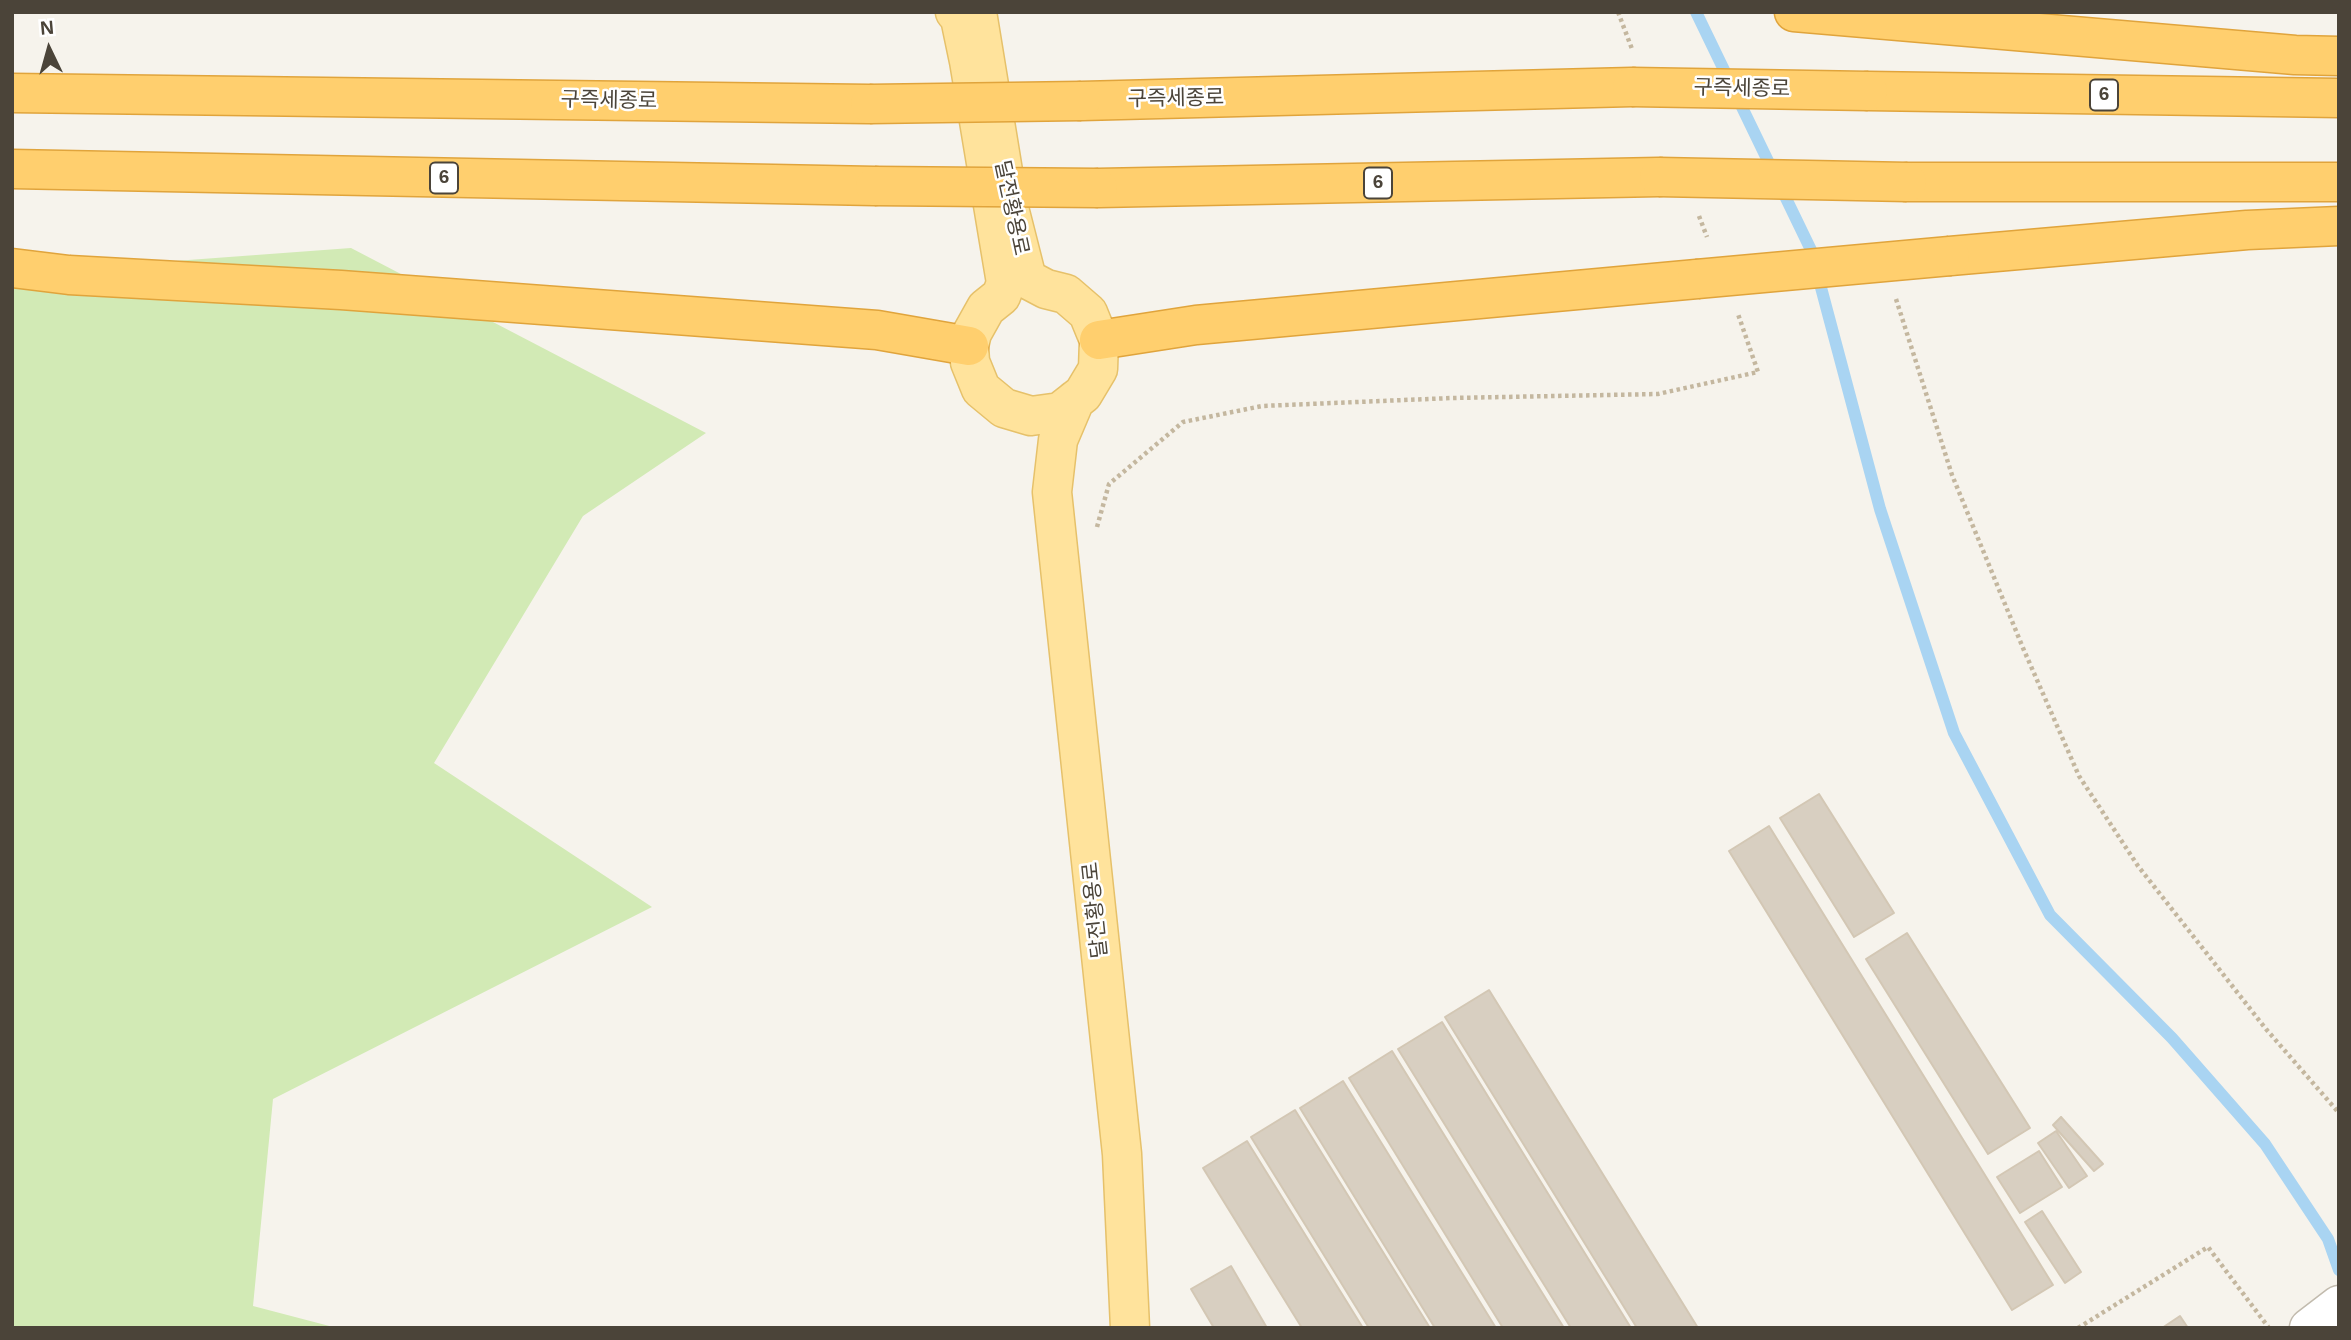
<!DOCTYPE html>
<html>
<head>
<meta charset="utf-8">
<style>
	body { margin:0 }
	#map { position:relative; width:2351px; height:1340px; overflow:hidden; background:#f6f3ec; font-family:Helvetica,sans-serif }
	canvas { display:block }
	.frame { position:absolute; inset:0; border:14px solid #4b4439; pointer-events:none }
	.north { position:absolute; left:14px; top:14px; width:70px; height:70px; -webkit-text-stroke:5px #fff; paint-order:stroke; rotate:355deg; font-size:19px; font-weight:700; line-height:28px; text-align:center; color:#4b4439 }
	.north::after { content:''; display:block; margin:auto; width:24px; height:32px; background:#4b4439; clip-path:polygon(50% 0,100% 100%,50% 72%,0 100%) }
</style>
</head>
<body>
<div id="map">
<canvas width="2351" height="1340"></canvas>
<div class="frame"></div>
<div class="north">N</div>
</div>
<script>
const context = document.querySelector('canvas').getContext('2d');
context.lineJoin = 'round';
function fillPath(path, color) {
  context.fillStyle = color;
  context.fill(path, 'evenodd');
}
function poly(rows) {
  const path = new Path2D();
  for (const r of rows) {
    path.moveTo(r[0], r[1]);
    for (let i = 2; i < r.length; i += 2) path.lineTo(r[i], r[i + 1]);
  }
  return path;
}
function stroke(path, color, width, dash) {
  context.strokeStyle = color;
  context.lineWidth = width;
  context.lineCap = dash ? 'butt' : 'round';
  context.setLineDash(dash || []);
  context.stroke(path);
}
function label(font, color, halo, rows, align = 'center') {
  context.font = font + ' Helvetica,"Noto Sans KR",sans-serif';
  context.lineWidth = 5;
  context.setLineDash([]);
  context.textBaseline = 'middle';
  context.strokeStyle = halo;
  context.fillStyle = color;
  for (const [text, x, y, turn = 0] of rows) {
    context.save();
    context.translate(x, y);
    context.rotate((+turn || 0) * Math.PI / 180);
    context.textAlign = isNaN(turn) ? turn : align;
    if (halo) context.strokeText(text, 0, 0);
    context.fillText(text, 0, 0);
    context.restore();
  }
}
const green = poly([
	[351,248,706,433,583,516,434,763,652,907,273,1099,253,1306,337,1328,12,1328,12,273]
]);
const stream = poly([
	[1696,12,1811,250,1880,509,1954,733,2050,915,2172,1038,2265,1144,2328,1239,2339,1270]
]);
const building = poly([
	[1819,794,1894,913,1854,937,1780,818,1819,794],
	[1769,826,2053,1285,2012,1310,1729,851,1769,826],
	[1907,933,2030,1128,1988,1154,1866,959,1907,933],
	[1489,990,1698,1328,1637,1328,1445,1017,1489,990],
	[1442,1022,1631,1328,1571,1328,1398,1049,1442,1022],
	[1392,1051,1564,1328,1503,1328,1349,1078,1392,1051],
	[1343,1081,1496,1328,1435,1328,1300,1108,1343,1081],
	[1295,1110,1430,1328,1369,1328,1251,1137,1295,1110],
	[2061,1117,2103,1164,2094,1171,2053,1125,2061,1117],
	[2056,1131,2087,1176,2069,1188,2038,1143,2056,1131],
	[1247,1141,1363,1328,1302,1328,1203,1168,1247,1141],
	[2039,1151,2062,1187,2020,1213,1997,1177,2039,1151],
	[2042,1211,2081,1272,2065,1283,2025,1222,2042,1211],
	[1231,1266,1267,1328,1214,1328,1191,1289,1231,1266],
	[2180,1316,2188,1328,2162,1328,2180,1316]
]);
const path = poly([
	[1618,12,1632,49],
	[1699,216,1707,237],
	[1896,299,1952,475,2023,648,2079,776,2138,866,2266,1029,2339,1113],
	[1097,527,1109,484,1183,422,1262,406,1452,398,1658,394,1758,372,1738,314],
	[2078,1328,2208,1247,2269,1328]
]);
const minor = poly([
	[2309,1328,2339,1305]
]);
const major = poly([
	[955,12,960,18,969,61,1006,283,1001,296,986,308,972,333,969,346,970,362,981,389,1004,408,1031,416,1060,412,1083,394,1098,369,1099,340,1088,313,1066,294,1046,289,1027,279,1009,208,977,12],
	[1075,400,1058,440,1052,492,1122,1154,1130,1328]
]);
const highway = poly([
	[1794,12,2295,55,2339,56],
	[1868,91,2339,98],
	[12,93,870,104],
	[1081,101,1632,87],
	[12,169,875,186],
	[1907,182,2339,182],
	[1098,188,1659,177],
	[1950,256,2247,230,2339,226],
	[12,268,69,275,341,290,877,330,969,346],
	[1099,340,1196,325,1697,279]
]);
const highwayBridge = poly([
	[1632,87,1868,91],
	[870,104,1081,101],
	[1659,177,1907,182],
	[875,186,1098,188],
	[1697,279,1950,256]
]);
const shields = [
	[2104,95,28],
	[444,178,28],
	[1378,183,28]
];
const shieldNames = [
	["6",2104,95],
	["6",444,178],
	["6",1378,183]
];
const streetNames = [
	["구즉세종로",1742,89,1],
	["구즉세종로",1176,99,-1],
	["구즉세종로",609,101,1],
	["달전황용로",1011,208,78],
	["달전황용로",1096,910,-96]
];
fillPath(green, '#d2eab5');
stroke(stream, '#a9d4f2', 12);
fillPath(building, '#d8cfc1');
stroke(building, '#d3c7b4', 2);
stroke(minor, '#c2bbae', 41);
stroke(major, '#e6c16a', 41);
stroke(highway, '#e0a43c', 41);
stroke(path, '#c4b79f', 4.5, [3.5, 3.5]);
stroke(minor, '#fff', 38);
stroke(major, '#ffe39c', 38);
stroke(highway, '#ffcf6e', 38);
stroke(highwayBridge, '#e0a43c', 41, []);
stroke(highwayBridge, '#ffcf6e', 38);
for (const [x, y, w] of shields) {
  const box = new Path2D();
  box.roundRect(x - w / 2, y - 15.5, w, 31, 5);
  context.fillStyle = '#fff';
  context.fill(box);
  stroke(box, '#4b4439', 2);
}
label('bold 19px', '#4b4439', null, shieldNames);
label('21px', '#4b4439', '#fff', streetNames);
</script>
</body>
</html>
